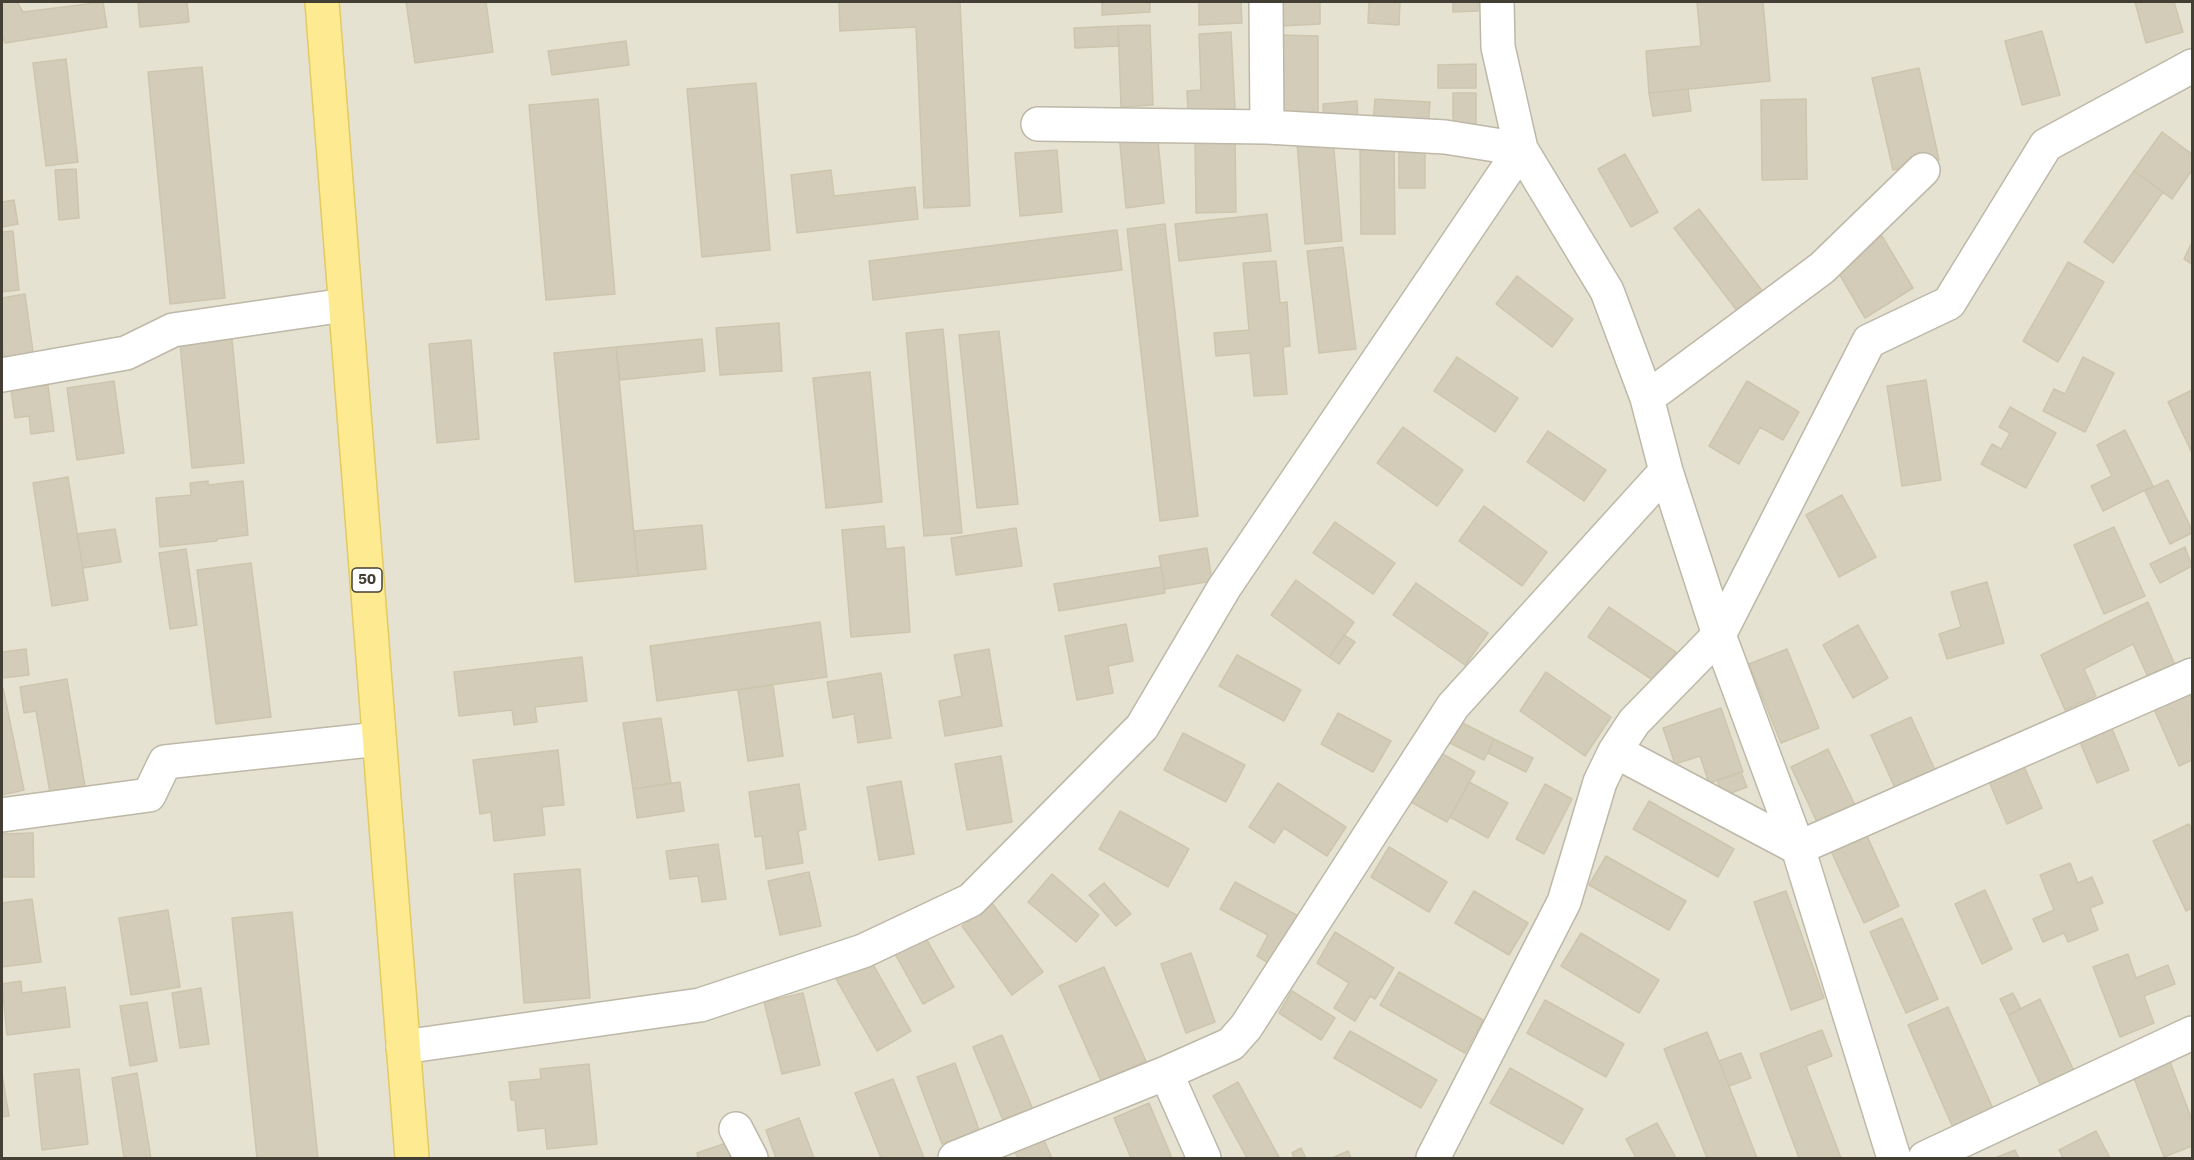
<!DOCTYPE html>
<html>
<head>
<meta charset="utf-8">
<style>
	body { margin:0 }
	#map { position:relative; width:2194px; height:1160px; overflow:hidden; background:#f2efe4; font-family:"IBM Plex Sans",sans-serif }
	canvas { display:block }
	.frame { position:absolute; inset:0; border:3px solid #443f34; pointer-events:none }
</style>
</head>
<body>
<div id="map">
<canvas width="2194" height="1160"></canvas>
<div class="frame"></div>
</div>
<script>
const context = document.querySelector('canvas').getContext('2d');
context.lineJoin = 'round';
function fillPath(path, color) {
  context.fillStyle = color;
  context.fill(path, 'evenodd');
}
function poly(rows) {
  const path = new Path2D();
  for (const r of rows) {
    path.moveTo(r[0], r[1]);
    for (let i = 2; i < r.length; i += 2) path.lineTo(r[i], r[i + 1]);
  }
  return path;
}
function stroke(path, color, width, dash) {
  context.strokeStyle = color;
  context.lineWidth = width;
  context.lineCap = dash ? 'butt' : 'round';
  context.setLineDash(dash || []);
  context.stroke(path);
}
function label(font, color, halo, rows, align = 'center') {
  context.font = font + ' "IBM Plex Sans",sans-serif';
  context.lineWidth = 4.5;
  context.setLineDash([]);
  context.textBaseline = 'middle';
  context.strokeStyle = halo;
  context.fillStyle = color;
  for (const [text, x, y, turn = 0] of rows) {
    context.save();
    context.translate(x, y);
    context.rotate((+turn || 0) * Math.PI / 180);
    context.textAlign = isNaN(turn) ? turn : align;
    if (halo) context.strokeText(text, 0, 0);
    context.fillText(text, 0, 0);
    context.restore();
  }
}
const residential = poly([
	[2,2,2192,2,2192,1158,2,1158]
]);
const building = poly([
	[2,2,17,2,23,12,103,2,107,27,5,43,2,36,2,2],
	[138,2,187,2,189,22,140,27,138,2],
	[406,2,486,2,493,52,415,63,406,2],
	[839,2,960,2,970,206,924,208,916,27,840,31,839,2],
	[1102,2,1150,2,1150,12,1102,15,1102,2],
	[1199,2,1241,2,1242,23,1199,25,1199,2],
	[1279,2,1320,2,1320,24,1280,26,1279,2],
	[1369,2,1400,2,1399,25,1368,23,1369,2],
	[1453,2,1478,2,1478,11,1453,12,1453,2],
	[1697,2,1763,2,1770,81,1649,93,1646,51,1701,46,1697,2],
	[2135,2,2174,2,2183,32,2146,43,2135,2],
	[1150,25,1153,105,1121,107,1118,26,1150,25],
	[1118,26,1119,46,1075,48,1074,28,1118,26],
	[2042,31,2060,95,2022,105,2005,41,2042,31],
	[1231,32,1235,109,1188,111,1187,91,1201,90,1199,34,1231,32],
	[1282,35,1318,36,1318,124,1281,124,1282,35],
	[626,41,629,65,552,75,548,51,626,41],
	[66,59,78,162,46,166,33,63,66,59],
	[1476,64,1476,88,1438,88,1438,65,1476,64],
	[202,67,225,298,170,304,148,72,202,67],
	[1919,68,1939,160,1893,170,1872,78,1919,68],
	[756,83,770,250,702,257,687,89,756,83],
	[1688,89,1691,111,1653,116,1649,93,1688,89],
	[1453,93,1476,93,1476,128,1453,128,1453,93],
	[598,99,615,294,546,300,529,105,598,99],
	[1375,99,1430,102,1428,129,1373,126,1375,99],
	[1806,99,1807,179,1762,180,1761,100,1806,99],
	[1357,101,1358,121,1324,124,1323,104,1357,101],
	[1157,130,1164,203,1126,208,1119,134,1157,130],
	[2162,132,2192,154,2192,170,2172,199,2134,171,2162,132],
	[1235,135,1236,212,1196,213,1195,136,1235,135],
	[1333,139,1342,241,1305,244,1297,142,1333,139],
	[1399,143,1425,143,1425,188,1399,188,1399,143],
	[1360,147,1394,147,1395,234,1361,234,1360,147],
	[1057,150,1062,212,1020,216,1015,153,1057,150],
	[1625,154,1658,212,1631,227,1598,169,1625,154],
	[76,169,79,218,59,220,55,170,76,169],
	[831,170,834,196,915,187,918,219,797,233,791,175,831,170],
	[2134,171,2163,192,2113,263,2084,242,2134,171],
	[14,200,18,224,2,227,2,202,14,200],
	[1699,209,1767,297,1741,316,1674,228,1699,209],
	[1267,214,1271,251,1179,261,1175,224,1267,214],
	[1165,224,1198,516,1160,521,1127,229,1165,224],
	[1117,230,1122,270,873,300,869,261,1117,230],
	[13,231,19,290,2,292,2,232,13,231],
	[1882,236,1913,288,1865,318,1834,265,1882,236],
	[2192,242,2192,264,2184,259,2192,242],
	[1343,247,1356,349,1319,353,1307,251,1343,247],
	[1276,261,1280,303,1287,302,1290,346,1283,347,1287,394,1254,396,1250,353,1216,356,1214,333,1249,330,1243,263,1276,261],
	[2068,262,2104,282,2058,362,2023,341,2068,262],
	[1517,276,1573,319,1552,347,1496,304,1517,276],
	[25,294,34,359,5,363,2,340,2,298,25,294],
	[779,323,782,371,720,375,716,328,779,323],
	[943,329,962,533,924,536,906,333,943,329],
	[999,331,1018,504,977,508,959,335,999,331],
	[232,339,244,463,192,468,180,344,232,339],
	[702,339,705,371,620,380,616,347,702,339],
	[471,340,479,439,437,443,429,344,471,340],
	[616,347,638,576,575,582,554,353,616,347],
	[1457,357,1518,398,1495,432,1434,391,1457,357],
	[2083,357,2114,373,2085,432,2043,411,2054,389,2065,394,2083,357],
	[870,372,882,502,826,508,813,378,870,372],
	[1926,380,1941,480,1902,486,1887,386,1926,380],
	[114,381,124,453,77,460,67,388,114,381],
	[1747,381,1799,412,1783,440,1760,427,1739,464,1709,446,1747,381],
	[48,385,54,431,31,434,29,416,15,418,11,390,48,385],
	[2192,390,2192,453,2168,402,2192,390],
	[2010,407,2056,433,2026,488,1981,464,1992,444,2001,449,2010,433,1999,427,2010,407],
	[1403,427,1463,470,1437,506,1377,463,1403,427],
	[2125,430,2153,486,2103,511,2091,486,2112,476,2097,445,2125,430],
	[1548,431,1606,470,1584,501,1527,462,1548,431],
	[68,477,88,600,52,606,33,483,68,477],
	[2168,480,2192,530,2192,533,2170,544,2145,491,2168,480],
	[208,481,208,485,243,481,248,535,217,539,217,541,160,547,156,498,191,495,190,483,208,481],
	[1842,495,1876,557,1839,577,1806,515,1842,495],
	[1484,506,1547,552,1522,586,1459,541,1484,506],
	[1335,522,1395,563,1373,594,1313,553,1335,522],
	[702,525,706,569,638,576,634,531,702,525],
	[884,526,886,549,904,547,910,632,851,637,842,530,884,526],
	[2114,527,2145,596,2104,614,2074,545,2114,527],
	[1016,528,1022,566,956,575,951,538,1016,528],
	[115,529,121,562,83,568,77,534,115,529],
	[2185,547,2192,566,2160,583,2150,564,2185,547],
	[1207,548,1212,581,1165,589,1159,556,1207,548],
	[186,549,197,625,170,629,159,553,186,549],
	[251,563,271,717,216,724,197,570,251,563],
	[1161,567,1165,593,1059,611,1054,584,1161,567],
	[1296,580,1354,622,1329,657,1271,615,1296,580],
	[1987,582,2004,643,1947,659,1939,634,1961,627,1951,592,1987,582],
	[1416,583,1488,633,1465,665,1393,615,1416,583],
	[2148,602,2175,665,2148,677,2133,644,2084,669,2096,696,2065,710,2041,655,2148,602],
	[1609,607,1676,652,1656,682,1588,637,1609,607],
	[820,622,827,677,657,701,650,646,820,622],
	[1126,624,1133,661,1108,666,1113,693,1077,700,1065,636,1126,624],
	[1858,625,1888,678,1853,698,1823,645,1858,625],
	[1344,635,1355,642,1339,664,1329,657,1344,635],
	[26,649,29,675,2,678,2,652,26,649],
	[989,649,1002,726,945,736,939,701,962,696,954,655,989,649],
	[1787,649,1819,728,1781,743,1749,664,1787,649],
	[1237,655,1301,690,1284,721,1219,686,1237,655],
	[582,657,587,701,535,707,537,722,514,725,512,710,459,716,454,672,582,657],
	[1546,672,1611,717,1585,756,1520,711,1546,672],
	[881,673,891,738,858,743,854,714,833,718,827,682,881,673],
	[67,679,87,798,52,804,36,711,24,713,20,687,67,679],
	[773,685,783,756,748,761,738,690,773,685],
	[2,688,3,688,24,790,2,795,2,688],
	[2191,692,2192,760,2179,766,2154,709,2191,692],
	[1721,708,1743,772,1709,783,1700,756,1675,764,1663,728,1721,708],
	[1338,713,1391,741,1373,772,1321,744,1338,713],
	[1911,717,1935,770,1895,788,1871,735,1911,717],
	[661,718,671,783,633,789,623,723,661,718],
	[1459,721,1494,739,1484,760,1448,742,1459,721],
	[2110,724,2129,770,2097,783,2078,737,2110,724],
	[1183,733,1245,765,1226,802,1164,770,1183,733],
	[1494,739,1533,758,1526,772,1488,753,1494,739],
	[1828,749,1855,805,1818,824,1791,767,1828,749],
	[558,750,564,805,542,807,545,835,494,841,491,812,480,814,473,760,558,750],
	[1439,752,1475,772,1447,822,1411,802,1439,752],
	[1001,756,1012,822,967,830,955,764,1001,756],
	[2023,764,2042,808,2007,824,1988,779,2023,764],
	[1741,772,1747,787,1723,796,1717,780,1741,772],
	[901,781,914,854,879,860,867,787,901,781],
	[680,782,684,811,637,818,633,789,680,782],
	[1469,782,1508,803,1488,838,1450,817,1469,782],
	[1278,783,1346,827,1327,856,1284,828,1274,843,1249,827,1278,783],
	[799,784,806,829,798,831,803,863,766,869,762,836,755,837,749,792,799,784],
	[1545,784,1572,799,1544,854,1516,839,1545,784],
	[1649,801,1734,849,1718,877,1633,829,1649,801],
	[1120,811,1189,849,1168,887,1099,849,1120,811],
	[2189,824,2192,832,2192,908,2186,911,2153,841,2189,824],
	[33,833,34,877,2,877,2,834,33,833],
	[1866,834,1899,906,1864,923,1831,851,1866,834],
	[718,844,726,899,702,902,698,876,670,879,666,851,718,844],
	[1389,847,1447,882,1429,912,1371,877,1389,847],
	[1606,856,1686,901,1669,930,1589,885,1606,856],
	[2070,863,2078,883,2092,877,2103,903,2090,908,2098,930,2068,942,2064,933,2043,942,2033,919,2054,910,2040,875,2070,863],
	[580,869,590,998,524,1003,514,874,580,869],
	[809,872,821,926,780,935,768,881,809,872],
	[1052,874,1099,915,1076,942,1028,902,1052,874],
	[1235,882,1304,919,1277,968,1257,956,1268,935,1220,909,1235,882],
	[1104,883,1131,914,1116,926,1089,895,1104,883],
	[1985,890,2012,949,1982,964,1955,904,1985,890],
	[1474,891,1528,923,1509,955,1455,923,1474,891],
	[1786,891,1824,998,1791,1010,1754,902,1786,891],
	[32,899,41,962,2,967,2,903,32,899],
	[992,903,1043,972,1012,995,962,926,992,903],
	[168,910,180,987,131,995,119,918,168,910],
	[292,912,318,1158,257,1158,232,918,292,912],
	[1902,918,1938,999,1906,1013,1870,932,1902,918],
	[1335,932,1394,968,1375,999,1370,996,1355,1021,1334,1008,1349,983,1317,963,1335,932],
	[1581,933,1659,980,1639,1013,1561,966,1581,933],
	[925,937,954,987,923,1004,895,954,925,937],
	[1191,953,1215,1022,1186,1033,1161,964,1191,953],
	[2128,954,2136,978,2168,965,2175,984,2144,996,2154,1023,2120,1037,2093,967,2128,954],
	[870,959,911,1031,877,1051,836,979,870,959],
	[1104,967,1146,1061,1101,1081,1059,986,1104,967],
	[1399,972,1483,1020,1465,1053,1380,1005,1399,972],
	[21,981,22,993,65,987,70,1027,7,1035,2,984,21,981],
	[201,988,209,1044,180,1048,172,993,201,988],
	[1292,991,1335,1018,1321,1040,1279,1013,1292,991],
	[803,993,820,1065,782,1074,764,1002,803,993],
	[2013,993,2021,1009,2008,1015,2000,999,2013,993],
	[2040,999,2075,1073,2042,1088,2008,1015,2040,999],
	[1545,1000,1624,1044,1606,1077,1527,1033,1545,1000],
	[147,1002,157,1061,130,1066,120,1006,147,1002],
	[1948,1007,1994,1111,1954,1130,1908,1025,1948,1007],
	[1822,1030,1832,1056,1806,1066,1841,1158,1799,1158,1760,1054,1822,1030],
	[1350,1031,1437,1080,1421,1108,1334,1058,1350,1031],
	[1707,1032,1729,1086,1757,1158,1707,1158,1664,1049,1707,1032],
	[1002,1035,1034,1112,1005,1125,973,1047,1002,1035],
	[1741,1053,1751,1078,1729,1086,1719,1061,1741,1053],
	[2169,1059,2192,1120,2192,1146,2164,1157,2132,1073,2169,1059],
	[955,1063,979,1130,942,1144,917,1077,955,1063],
	[589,1064,597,1144,547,1149,545,1128,518,1131,515,1100,511,1100,509,1082,541,1079,540,1069,589,1064],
	[1510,1068,1583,1109,1563,1144,1490,1103,1510,1068],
	[79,1069,88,1144,42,1150,34,1074,79,1069],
	[137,1073,151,1158,124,1158,112,1078,137,1073],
	[2,1074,9,1116,2,1117,2,1074],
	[893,1079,924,1158,881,1158,855,1093,893,1079],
	[1238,1082,1279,1157,1276,1158,1247,1158,1213,1096,1238,1082],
	[1149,1103,1172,1158,1131,1158,1114,1118,1149,1103],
	[799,1118,814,1158,776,1158,766,1130,799,1118],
	[1657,1123,1676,1158,1636,1158,1626,1139,1657,1123],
	[2096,1131,2110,1158,2063,1158,2059,1150,2096,1131],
	[1043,1138,1052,1158,1018,1158,1014,1151,1043,1138],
	[732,1141,738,1158,698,1158,697,1153,732,1141],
	[1301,1148,1306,1158,1294,1158,1292,1153,1301,1148],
	[2015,1150,2019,1158,1995,1158,2015,1150],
	[1348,1151,1351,1158,1332,1158,1348,1151]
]);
const street = poly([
	[1266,2,1267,127],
	[1497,2,1498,47,1521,149,1607,291,1647,398,1666,471,1719,635,1798,848,1894,1158],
	[2,375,126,353,173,330,345,305],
	[1647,398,1822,268,1923,170],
	[1615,751,1798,848,2192,675],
	[2,815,149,795,165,762,379,739],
	[403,1047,700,1005,863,951,971,900,1142,727,1224,588,1521,149,1445,137,1267,127,1038,124],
	[1166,1073,1204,1158],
	[736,1129,751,1158],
	[955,1158,1166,1073,1231,1044,1246,1027,1453,706,1666,471],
	[1433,1158,1564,902,1600,782,1615,751,1634,722,1719,635,1869,341,1949,303,2046,145,2192,66],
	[1925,1158,2192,1033]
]);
const primary = poly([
	[322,2,412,1158]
]);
const shields = [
	[367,580,30]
];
const shieldNames = [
	["50",367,580]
];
fillPath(residential, '#e6e2d2');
fillPath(building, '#d3ccb9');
stroke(building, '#cec5ad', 1.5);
stroke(street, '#bdb8a7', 36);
stroke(primary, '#e3ca61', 36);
stroke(street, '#fff', 33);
stroke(primary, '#feeb91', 33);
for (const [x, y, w] of shields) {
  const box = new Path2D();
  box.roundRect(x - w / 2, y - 12, w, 24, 4.5);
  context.fillStyle = '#fff';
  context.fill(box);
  stroke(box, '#443f34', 1.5);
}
label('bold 15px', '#443f34', null, shieldNames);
</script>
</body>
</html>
